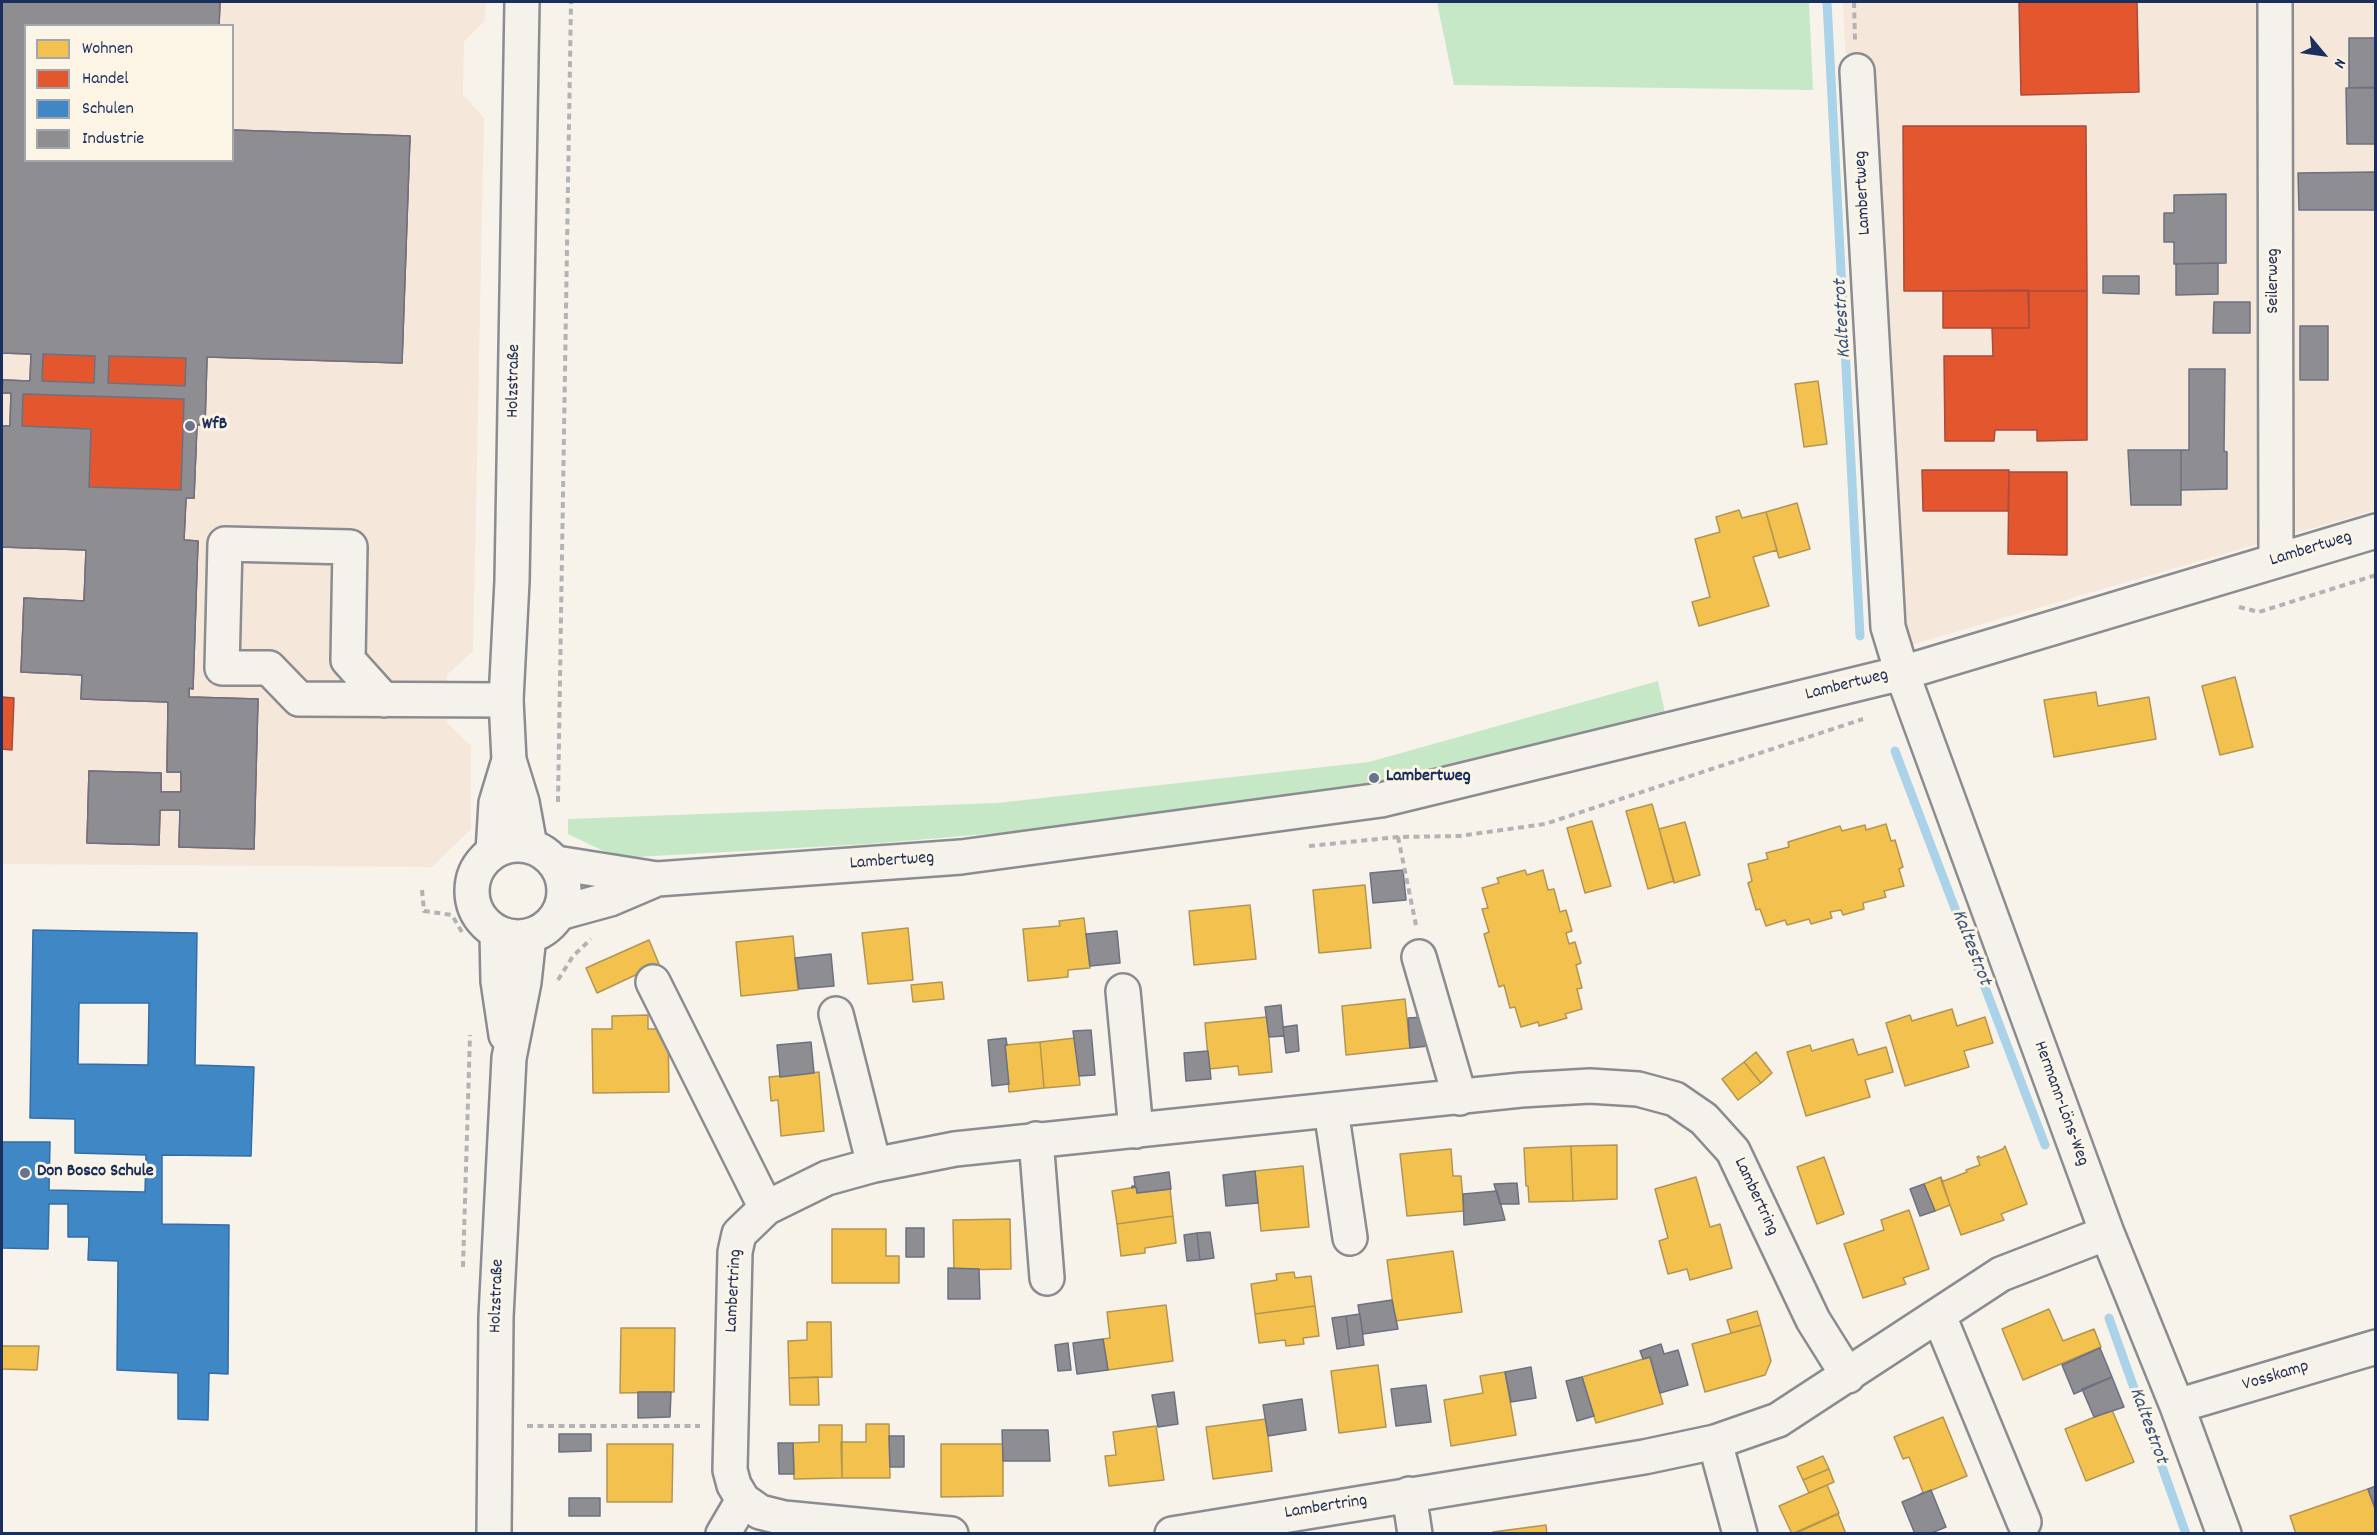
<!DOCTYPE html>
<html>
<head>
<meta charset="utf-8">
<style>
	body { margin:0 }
	#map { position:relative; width:2377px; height:1535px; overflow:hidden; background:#f7f3ea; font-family:Dekko,sans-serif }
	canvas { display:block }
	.frame { position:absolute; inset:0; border:3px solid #1b2f5e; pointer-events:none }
	.legend { position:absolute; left:24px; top:24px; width:210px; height:138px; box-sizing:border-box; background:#fcf5e5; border:2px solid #a2a6af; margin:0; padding:8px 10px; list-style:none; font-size:18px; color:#1b2f5e }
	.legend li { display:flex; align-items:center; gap:12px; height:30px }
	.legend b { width:30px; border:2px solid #a2a6af }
	.north { position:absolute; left:2293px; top:24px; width:60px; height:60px; -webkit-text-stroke:4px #fcf5e5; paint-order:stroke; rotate:119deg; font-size:16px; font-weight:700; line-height:24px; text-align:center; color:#1b2f5e }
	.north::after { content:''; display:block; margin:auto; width:21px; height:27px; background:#1b2f5e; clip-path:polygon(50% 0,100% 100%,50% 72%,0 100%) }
</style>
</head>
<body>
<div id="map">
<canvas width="2377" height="1535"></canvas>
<div class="frame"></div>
<ul class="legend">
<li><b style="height:16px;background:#f2c14e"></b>Wohnen</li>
<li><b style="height:16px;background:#e4572e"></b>Handel</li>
<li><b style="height:16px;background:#3f88c5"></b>Schulen</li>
<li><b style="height:16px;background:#8d8d92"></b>Industrie</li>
</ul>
<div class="north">N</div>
</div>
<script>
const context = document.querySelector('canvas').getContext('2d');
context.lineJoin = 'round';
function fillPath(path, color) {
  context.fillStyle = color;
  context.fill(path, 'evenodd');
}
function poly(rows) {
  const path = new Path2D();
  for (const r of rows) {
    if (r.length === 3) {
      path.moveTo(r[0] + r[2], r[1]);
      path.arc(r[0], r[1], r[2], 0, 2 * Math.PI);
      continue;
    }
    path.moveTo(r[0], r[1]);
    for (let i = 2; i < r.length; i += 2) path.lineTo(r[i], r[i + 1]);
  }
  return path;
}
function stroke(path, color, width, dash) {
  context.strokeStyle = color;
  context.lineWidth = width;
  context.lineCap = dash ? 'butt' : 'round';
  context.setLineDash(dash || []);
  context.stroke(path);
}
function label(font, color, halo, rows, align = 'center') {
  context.font = font + ' Dekko,sans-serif';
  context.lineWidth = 6;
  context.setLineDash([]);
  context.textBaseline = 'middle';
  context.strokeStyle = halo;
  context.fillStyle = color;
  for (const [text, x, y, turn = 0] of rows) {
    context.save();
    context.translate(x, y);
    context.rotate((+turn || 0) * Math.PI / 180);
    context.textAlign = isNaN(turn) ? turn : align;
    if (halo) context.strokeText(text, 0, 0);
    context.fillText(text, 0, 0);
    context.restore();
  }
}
const built = poly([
	[2,2,486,2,485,20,464,42,463,94,484,118,473,651,447,675,446,700,447,723,471,746,471,829,432,867,2,864],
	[26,26,232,26,232,160,26,160],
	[1843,2,2375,2,2375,510,1876,655]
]);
const green = poly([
	[1437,2,1809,2,1813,90,1454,85],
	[1658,681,1665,713,1373,788,999,833,868,844,618,858,568,834,568,819,997,803,1369,762]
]);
const homes = poly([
	[1818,381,1827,444,1804,447,1795,384,1818,381],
	[1797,503,1810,549,1779,558,1766,512,1797,503],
	[1739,510,1742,518,1766,512,1777,550,1753,557,1769,606,1699,626,1692,602,1710,597,1695,539,1720,532,1716,517,1739,510],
	[2235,677,2253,747,2220,755,2202,686,2235,677],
	[2096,692,2098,706,2149,697,2156,739,2054,757,2044,700,2096,692],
	[1652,804,1674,881,1648,889,1626,811,1652,804],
	[1592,821,1611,886,1585,893,1567,828,1592,821],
	[1685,822,1700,875,1674,883,1659,829,1685,822],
	[1886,824,1891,841,1895,840,1903,867,1899,869,1904,886,1884,891,1886,897,1863,903,1864,909,1843,915,1841,910,1830,912,1832,918,1811,924,1809,919,1787,925,1785,920,1766,926,1760,909,1756,910,1748,883,1752,881,1748,864,1768,859,1766,853,1789,847,1788,842,1840,826,1842,831,1865,825,1866,830,1886,824],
	[1525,870,1527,875,1543,870,1548,890,1554,889,1560,912,1566,910,1572,931,1566,933,1569,944,1575,942,1581,963,1576,965,1582,988,1577,989,1582,1009,1565,1014,1567,1018,1539,1026,1538,1022,1521,1027,1515,1007,1510,1008,1504,985,1499,987,1484,934,1489,932,1482,909,1488,908,1482,888,1499,883,1497,878,1525,870],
	[1365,885,1371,948,1319,953,1313,890,1365,885],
	[1250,905,1256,959,1194,965,1189,911,1250,905],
	[1084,918,1090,968,1068,970,1068,977,1028,981,1023,929,1060,926,1059,921,1084,918],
	[908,928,913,980,868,984,862,933,908,928],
	[793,936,798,990,741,996,736,942,793,936],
	[649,940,659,964,597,993,586,968,649,940],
	[942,982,944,999,913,1002,911,985,942,982],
	[1405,999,1410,1048,1346,1055,1342,1006,1405,999],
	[1952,1009,1957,1026,1985,1017,1993,1043,1964,1051,1969,1067,1905,1086,1886,1023,1910,1015,1912,1021,1952,1009],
	[648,1015,648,1029,668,1029,669,1092,593,1093,592,1029,612,1029,612,1016,648,1015],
	[1267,1017,1272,1072,1239,1075,1238,1066,1209,1069,1205,1023,1267,1017],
	[1075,1038,1080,1085,1044,1088,1040,1042,1075,1038],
	[1853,1039,1858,1055,1886,1047,1893,1072,1865,1080,1870,1097,1806,1116,1787,1052,1810,1045,1812,1051,1853,1039],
	[1040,1042,1044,1088,1009,1092,1005,1045,1040,1042],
	[1756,1052,1772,1073,1761,1083,1744,1062,1756,1052],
	[1744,1062,1761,1083,1738,1100,1722,1079,1744,1062],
	[819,1072,824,1131,781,1136,778,1100,771,1101,769,1077,819,1072],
	[1617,1145,1617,1199,1573,1201,1571,1146,1617,1145],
	[1571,1146,1573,1201,1529,1202,1528,1186,1526,1186,1524,1148,1571,1146],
	[2005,1146,2027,1204,2001,1214,2004,1220,1961,1235,1941,1180,1944,1181,1967,1172,1966,1170,1980,1165,1977,1157,1979,1156,1980,1158,2003,1149,2005,1146],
	[1451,1149,1453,1176,1461,1176,1464,1211,1407,1216,1400,1154,1451,1149],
	[1824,1157,1844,1214,1817,1224,1797,1167,1824,1157],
	[1303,1166,1309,1227,1261,1231,1255,1171,1303,1166],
	[1696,1177,1710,1227,1720,1224,1732,1268,1690,1280,1687,1269,1668,1274,1659,1241,1668,1238,1655,1189,1696,1177],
	[1941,1177,1950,1205,1935,1211,1924,1184,1941,1177],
	[1136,1187,1137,1193,1170,1189,1173,1216,1117,1224,1112,1191,1136,1187],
	[1909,1210,1929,1269,1903,1278,1906,1284,1863,1298,1844,1244,1884,1230,1881,1220,1909,1210],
	[1173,1216,1176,1243,1145,1248,1145,1253,1121,1256,1117,1224,1173,1216],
	[1010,1219,1011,1269,954,1270,953,1220,1010,1219],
	[832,1229,886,1229,886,1256,899,1256,899,1283,832,1283,832,1229],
	[1453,1251,1462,1312,1395,1321,1387,1260,1453,1251],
	[1294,1272,1295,1278,1311,1276,1315,1306,1255,1314,1251,1284,1277,1280,1276,1274,1294,1272],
	[1166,1305,1173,1361,1108,1370,1103,1339,1110,1338,1107,1312,1166,1305],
	[1315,1306,1319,1336,1303,1338,1304,1344,1286,1346,1285,1340,1259,1343,1255,1314,1315,1306],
	[2049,1309,2063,1341,2094,1329,2101,1347,2023,1380,2002,1329,2049,1309],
	[1757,1311,1761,1325,1731,1333,1727,1320,1757,1311],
	[807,1322,831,1322,832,1377,789,1378,788,1341,807,1340,807,1322],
	[1761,1325,1771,1361,1765,1375,1705,1392,1692,1344,1761,1325],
	[621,1328,675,1328,674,1392,620,1393,621,1328],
	[2,1346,39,1346,37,1370,2,1369,2,1346],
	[1650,1357,1663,1404,1596,1423,1582,1377,1650,1357],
	[1378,1365,1386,1427,1339,1433,1331,1371,1378,1365],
	[1505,1372,1516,1435,1451,1446,1444,1400,1483,1393,1480,1376,1505,1372],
	[818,1377,819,1405,790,1405,789,1378,818,1377],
	[2112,1410,2134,1462,2086,1481,2065,1429,2112,1410],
	[1943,1417,1967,1476,1917,1496,1923,1492,1909,1457,1903,1459,1894,1437,1943,1417],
	[1266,1419,1272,1471,1213,1479,1206,1427,1266,1419],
	[866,1424,889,1424,890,1478,842,1478,841,1442,866,1442,866,1424],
	[819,1425,842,1425,842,1478,794,1479,793,1443,819,1442,819,1425],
	[1156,1426,1164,1480,1109,1486,1105,1456,1116,1455,1113,1432,1156,1426],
	[607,1444,673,1444,672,1502,607,1502,607,1444],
	[941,1444,1003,1444,1003,1496,941,1497,941,1444],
	[1823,1456,1829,1469,1803,1480,1797,1467,1823,1456],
	[1829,1469,1834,1482,1809,1493,1803,1480,1829,1469],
	[1827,1485,1839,1513,1792,1534,1779,1506,1827,1485],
	[2368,1489,2376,1511,2376,1532,2370,1534,2296,1534,2290,1516,2368,1489],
	[1838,1514,1846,1534,1794,1534,1838,1514],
	[1546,1525,1547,1534,1493,1534,1493,1532,1546,1525]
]);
const shops = poly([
	[2,2,220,2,219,26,26,26,26,160,232,160,232,130,410,136,402,363,207,357,205,425,197,425,194,498,186,498,184,540,198,541,193,689,189,688,189,697,258,699,254,849,179,847,180,810,160,810,159,845,87,843,89,771,161,773,161,792,181,792,181,772,167,772,168,702,81,699,82,675,21,672,24,598,84,601,86,550,2,547,2,426,10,426,11,393,2,393,3,380,30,381,31,354,2,353,2,2],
	[2019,2,2137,2,2139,92,2021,95,2019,2],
	[1903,126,2086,126,2087,291,1904,291,1903,126],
	[2028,290,2029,328,1943,328,1943,291,2028,290],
	[2029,291,2087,291,2087,440,2037,441,2037,430,1995,430,1994,441,1945,441,1944,356,1993,356,1992,328,2029,328,2029,291],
	[1922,470,2009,470,2008,511,1923,511,1922,470],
	[2009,472,2067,472,2067,555,2008,554,2009,472],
	[2,697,14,698,12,750,2,749,2,697]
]);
const schools = poly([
	[33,930,197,933,195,1065,254,1067,251,1156,162,1155,162,1224,229,1225,228,1374,209,1373,208,1420,178,1419,178,1373,117,1370,118,1261,88,1260,89,1237,68,1237,68,1204,49,1204,48,1249,2,1248,2,1142,50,1142,49,1190,145,1192,146,1155,75,1153,75,1119,30,1118,33,930],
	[79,1003,149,1003,148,1065,78,1064,79,1003]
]);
const industry = poly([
	[2,2,220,2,219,26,26,26,26,160,232,160,232,130,410,136,402,363,207,357,205,425,197,425,194,498,186,498,184,540,198,541,193,689,189,688,189,697,258,699,254,849,179,847,180,810,160,810,159,845,87,843,89,771,161,773,161,792,181,792,181,772,167,772,168,702,81,699,82,675,21,672,24,598,84,601,86,550,2,547,2,426,10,426,11,393,2,393,3,380,30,381,31,354,2,353,2,2],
	[43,354,95,356,94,383,42,381,43,354],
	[109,356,186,358,185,386,108,383,109,356],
	[23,394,184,399,181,490,89,487,91,429,22,426,23,394],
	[2349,38,2376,38,2376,87,2349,88,2349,38],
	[2346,88,2376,88,2376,144,2347,144,2346,88],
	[2376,172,2376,210,2299,210,2298,173,2376,172],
	[2226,194,2226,263,2174,264,2174,242,2164,242,2164,213,2174,213,2174,195,2226,194],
	[2218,263,2218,294,2176,295,2176,264,2218,263],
	[2103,276,2139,276,2139,294,2103,293,2103,276],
	[2214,302,2250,302,2250,333,2213,333,2214,302],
	[2300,326,2328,326,2328,380,2300,380,2300,326],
	[2189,369,2225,369,2224,451,2227,452,2227,489,2181,490,2181,450,2189,450,2189,369],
	[2128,450,2181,450,2181,505,2131,505,2128,450],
	[1403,870,1406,900,1373,903,1370,873,1403,870],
	[1117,931,1120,963,1090,966,1086,934,1117,931],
	[831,954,834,986,799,989,795,958,831,954],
	[1281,1005,1284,1036,1269,1037,1265,1007,1281,1005],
	[1425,1017,1428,1046,1410,1048,1408,1018,1425,1017],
	[1297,1025,1299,1051,1286,1053,1283,1027,1297,1025],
	[1091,1030,1095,1075,1079,1076,1073,1031,1091,1030],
	[1006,1038,1007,1045,1005,1045,1009,1084,992,1086,988,1040,1006,1038],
	[811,1042,814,1073,780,1077,777,1045,811,1042],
	[1208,1051,1211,1079,1186,1081,1184,1053,1208,1051],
	[1255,1171,1258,1203,1226,1206,1223,1175,1255,1171],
	[1169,1172,1171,1189,1137,1193,1136,1187,1132,1188,1132,1186,1135,1186,1134,1177,1169,1172],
	[1517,1183,1519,1204,1500,1204,1494,1184,1517,1183],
	[1924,1184,1935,1211,1920,1216,1910,1189,1924,1184],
	[1497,1191,1505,1220,1464,1225,1463,1194,1497,1191],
	[906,1228,924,1228,924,1257,906,1257,906,1228],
	[1210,1232,1214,1258,1200,1260,1197,1233,1210,1232],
	[1197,1233,1200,1260,1187,1261,1184,1235,1197,1233],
	[948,1268,979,1269,980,1299,948,1299,948,1268],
	[1392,1300,1398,1329,1363,1334,1358,1305,1392,1300],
	[1360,1314,1364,1345,1350,1347,1346,1316,1360,1314],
	[1346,1316,1350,1347,1337,1349,1332,1318,1346,1316],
	[1103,1339,1108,1370,1077,1374,1073,1343,1103,1339],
	[1068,1343,1071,1370,1058,1371,1055,1345,1068,1343],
	[1661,1344,1664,1354,1678,1350,1688,1385,1660,1393,1650,1357,1643,1359,1640,1351,1661,1344],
	[2100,1348,2112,1377,2074,1394,2062,1365,2100,1348],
	[1531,1367,1536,1398,1511,1402,1505,1372,1531,1367],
	[1582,1377,1594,1416,1577,1421,1566,1381,1582,1377],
	[2112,1377,2124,1407,2094,1417,2082,1389,2112,1377],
	[1426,1385,1431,1422,1396,1426,1391,1389,1426,1385],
	[638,1392,671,1392,670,1417,638,1418,638,1392],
	[1174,1392,1178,1424,1158,1427,1152,1395,1174,1392],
	[1302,1399,1306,1430,1268,1436,1263,1405,1302,1399],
	[1002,1430,1048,1430,1050,1461,1003,1461,1002,1430],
	[559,1434,591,1434,591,1451,559,1452,559,1434],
	[889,1436,904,1436,904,1467,890,1467,889,1436],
	[778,1443,793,1443,794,1474,779,1474,778,1443],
	[2376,1486,2376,1511,2368,1489,2376,1486],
	[1931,1490,1946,1527,1929,1534,1915,1534,1902,1502,1931,1490],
	[569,1498,600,1498,600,1516,569,1516,569,1498]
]);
const stream = poly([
	[1827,2,1860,636],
	[1895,751,2045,1145],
	[2109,1318,2186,1534]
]);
const path = poly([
	[1854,2,1855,40],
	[2239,607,2259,612,2376,575],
	[558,802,571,2],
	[1398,837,1416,925],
	[1309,846,1398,837,1459,836,1545,824,1863,719],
	[422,890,424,911,452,915,463,934],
	[558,980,573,956,591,939],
	[463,1267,470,1035],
	[527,1426,700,1426]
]);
const minor = poly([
	[2275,2,2276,561],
	[1857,71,1888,627,1902,673,2107,1233,2177,1406,2224,1534],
	[384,700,348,660,350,547,225,544,222,668,269,668,299,699,506,700],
	[556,863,657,879,961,857,1381,800,1902,673,2376,531],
	[559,913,610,899,657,879],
	[1419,957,1460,1098],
	[653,982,766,1208],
	[1123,991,1136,1131],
	[836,1014,874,1165],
	[1331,1110,1350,1238],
	[1036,1139,1047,1278],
	[1939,1316,2024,1522],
	[2177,1406,2376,1347],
	[1715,1442,1740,1534],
	[1409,1494,1415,1534],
	[723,1534,743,1500],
	[951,1534,784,1518,760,1512,743,1500,734,1485,730,1470,735,1252,739,1234,766,1208,827,1178,874,1165,955,1149,1521,1090,1590,1086,1638,1089,1675,1099,1704,1119,1733,1151,1813,1320,1848,1376],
	[1172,1534,1644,1457,1715,1442,1778,1420,2001,1274,2107,1233]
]);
const major = poly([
	[522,2,512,581,506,700,509,760,522,802,530,846],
	[518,891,46],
	[493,852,496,803,509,760],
	[497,932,498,981,506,1035],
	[494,1534,496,1317,509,1058,524,982,529,936]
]);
const markers = [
	[190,426,6,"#68748f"],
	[1374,778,6,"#68748f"],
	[25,1173,6,"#68748f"]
];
const streetNames = [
	["Lambertweg",1864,193,-93],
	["Seilerweg",2275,281,-90],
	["Holzstraße",515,381,-89],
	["Lambertweg",2311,550,-17],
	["Lambertweg",1847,686,-14],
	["Lambertweg",892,862,-4],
	["Hermann-Löns-Weg",2060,1104,70],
	["Lambertring",1755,1197,65],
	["Lambertring",735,1291,-87],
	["Holzstraße",498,1296,-88],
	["Vosskamp",2276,1377,-17],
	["Lambertring",1326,1508,-9]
];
const poiNames = [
	["WfB",202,426],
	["Lambertweg",1386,778],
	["Don Bosco Schule",37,1173]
];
const waterNames = [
	["Kaltestrot",1844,319,-93],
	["Kaltestrot",1970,948,69],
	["Kaltestrot",2147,1426,70]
];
fillPath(built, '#f5e7da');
fillPath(green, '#c6e8c7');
fillPath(homes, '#f2c14e');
stroke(homes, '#b29553', 1.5);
fillPath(shops, '#e4572e');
stroke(shops, '#a84b3c', 1.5);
fillPath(schools, '#3f88c5');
stroke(schools, '#346da6', 1.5);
fillPath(industry, '#8d8d92');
stroke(industry, '#6b7182', 1.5);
stroke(stream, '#aad2e9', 9);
stroke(minor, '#8a8c91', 38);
stroke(major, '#8a8c91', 38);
stroke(path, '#b2b3b4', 4, [6, 4.5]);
stroke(minor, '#f5f2ec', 33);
stroke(major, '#f5f2ec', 33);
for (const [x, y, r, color] of markers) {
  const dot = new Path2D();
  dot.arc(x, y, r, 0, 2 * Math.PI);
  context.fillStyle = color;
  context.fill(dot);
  stroke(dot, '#fcf5e5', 2);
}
label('18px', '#1b2f5e', '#fcf5e5', streetNames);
label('bold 18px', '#1b2f5e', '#fcf5e5', poiNames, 'left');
label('italic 20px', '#365481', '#fcf5e5', waterNames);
</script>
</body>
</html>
